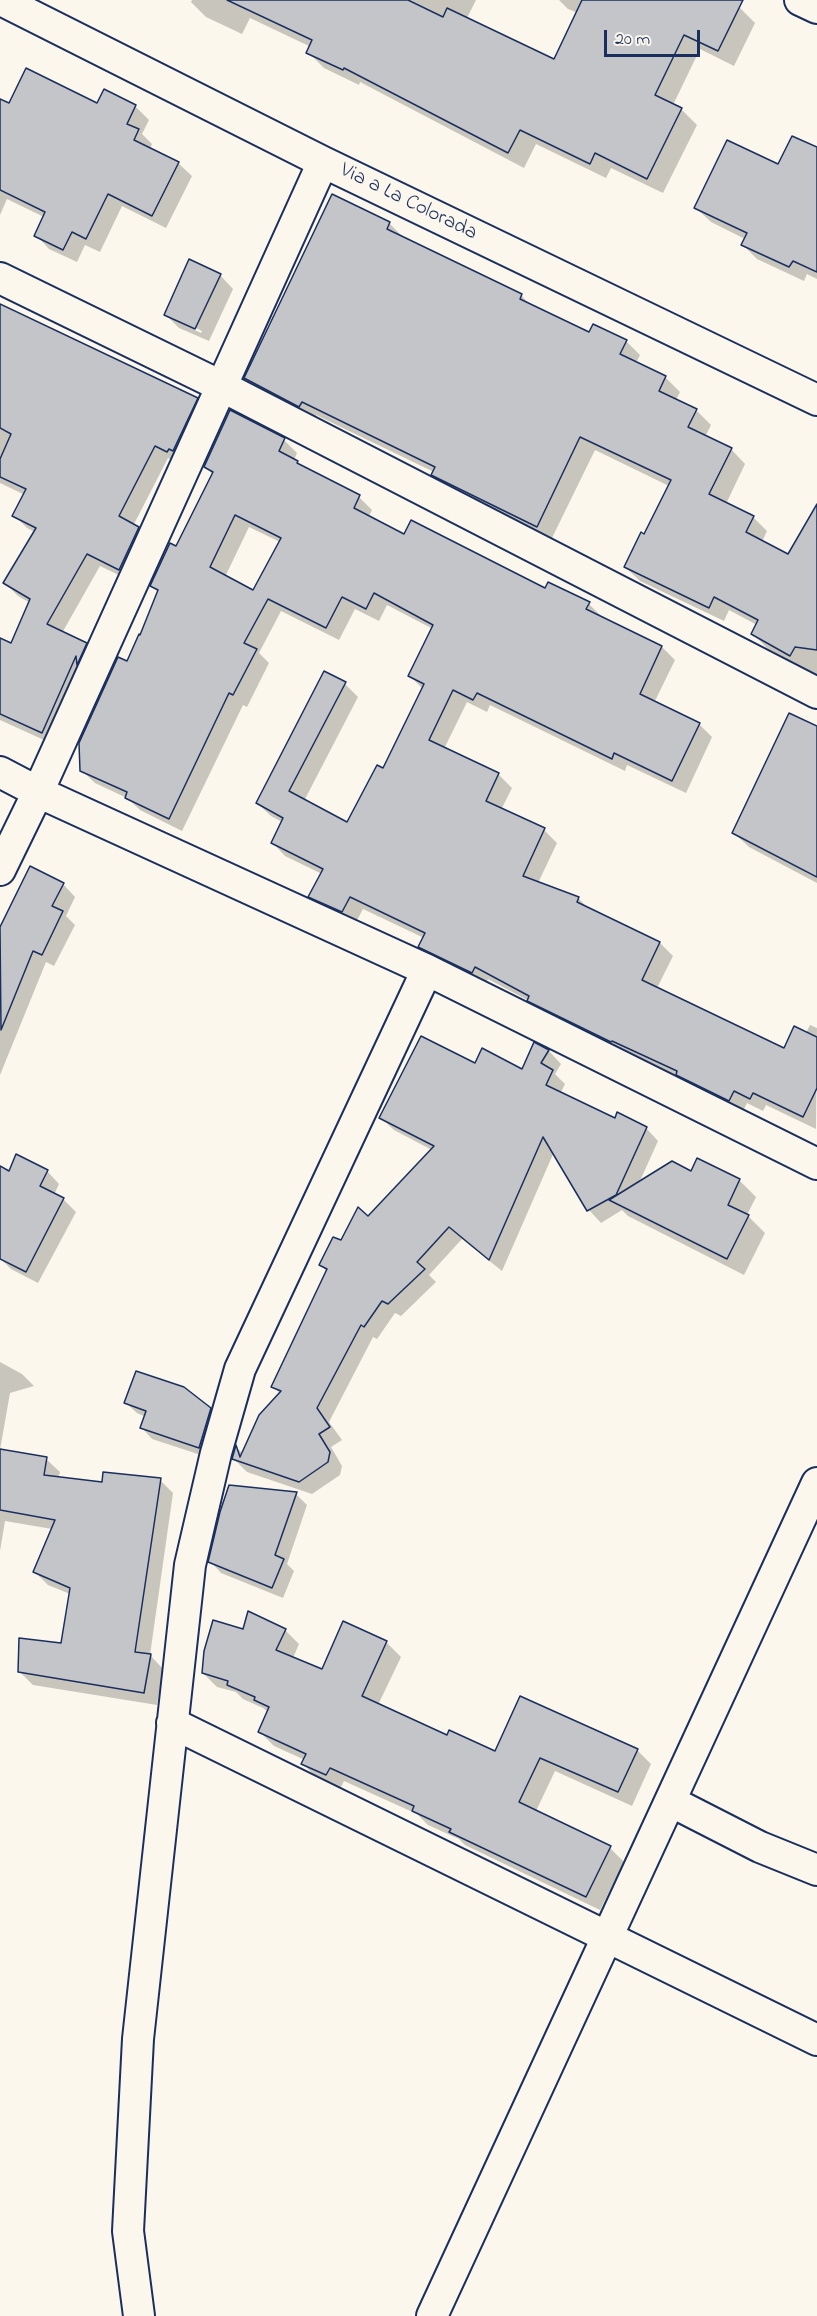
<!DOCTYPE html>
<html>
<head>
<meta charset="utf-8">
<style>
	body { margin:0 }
	#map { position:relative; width:817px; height:2316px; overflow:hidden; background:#fbf7ec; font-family:"Indie Flower",sans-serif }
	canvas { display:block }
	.scale { position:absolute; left:604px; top:30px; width:96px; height:27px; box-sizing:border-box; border:3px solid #1b2f5e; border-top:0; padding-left:8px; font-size:18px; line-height:21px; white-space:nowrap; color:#1b2f5e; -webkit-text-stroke:4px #fbf7ec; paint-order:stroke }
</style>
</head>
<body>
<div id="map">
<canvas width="817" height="2316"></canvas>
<div class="scale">20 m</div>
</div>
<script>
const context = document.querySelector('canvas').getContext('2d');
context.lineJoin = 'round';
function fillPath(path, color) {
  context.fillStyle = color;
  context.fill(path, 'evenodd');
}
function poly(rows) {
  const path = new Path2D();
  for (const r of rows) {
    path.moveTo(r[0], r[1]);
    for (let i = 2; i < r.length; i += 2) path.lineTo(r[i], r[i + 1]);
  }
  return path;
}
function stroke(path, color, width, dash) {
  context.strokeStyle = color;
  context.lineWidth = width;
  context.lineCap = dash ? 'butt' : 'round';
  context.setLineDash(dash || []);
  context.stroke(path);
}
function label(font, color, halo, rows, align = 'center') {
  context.font = font + ' "Indie Flower",sans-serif';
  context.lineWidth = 4.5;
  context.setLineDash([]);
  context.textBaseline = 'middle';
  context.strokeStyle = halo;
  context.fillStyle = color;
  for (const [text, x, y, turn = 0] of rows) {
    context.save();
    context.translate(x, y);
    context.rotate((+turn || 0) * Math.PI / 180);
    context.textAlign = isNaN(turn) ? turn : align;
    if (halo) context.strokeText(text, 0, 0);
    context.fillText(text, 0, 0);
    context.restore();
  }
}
const shadow = poly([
	[192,0,476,0,467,18,555,61,578,13,568,9,559,0,724,0,739,7,755,23,734,66,700,49,673,105,681,109,697,125,663,193,611,168,606,178,536,144,524,168,360,82,359,85,324,68,308,52,311,47,250,18,242,34,206,17,191,2],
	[0,100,10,105,135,106,149,120,142,134,152,144,150,149,178,163,192,176,166,228,122,206,100,252,85,245,77,262,49,249,36,235,44,217,7,199,0,215],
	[817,149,817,279,807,274,804,281,757,259,743,245,745,239,711,222,696,208],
	[332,196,390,224,404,238,521,295,532,307,590,334,626,341,640,355,636,363,665,377,680,392,676,400,696,410,711,425,705,437,731,449,745,464,726,504,753,517,767,531,762,542,789,556,817,504,817,676,767,648,753,634,757,625,729,610,724,621,640,581,625,567,645,536,669,486,595,450,551,540,447,489,433,474,434,472,316,415,314,420,260,392,246,378],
	[220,275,233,289,209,341,179,328,165,314],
	[180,320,202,331,201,333,180,323],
	[0,306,197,399,210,412,181,464,168,458,133,526,151,541,133,582,100,566,62,633,86,644,99,657,55,745,0,720,0,639,12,645,30,603,18,596,5,583,35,532,27,528,14,515,25,495,0,483],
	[284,440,297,453,294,460,304,469,359,497,372,510,368,518,405,536,545,590,589,604,602,617,601,618,662,647,675,660,654,703,699,724,712,737,686,793,627,765,625,771,490,705,487,712,467,702,444,749,499,775,512,788,501,810,544,830,557,843,538,883,578,898,590,910,660,943,673,956,657,988,784,1050,806,1033,810,1025,817,1028,816,1129,766,1105,763,1111,747,1103,742,1113,691,1087,683,1080,542,1013,531,1002,488,979,485,985,433,960,420,947,424,938,363,909,355,924,323,909,310,896,322,874,285,856,272,842,282,822,271,816,257,803,345,684,358,697,304,801,347,824,384,770,423,689,409,675,433,629,387,605,379,621,355,609,339,640,281,611,259,653,269,663,247,707,243,705,182,831,140,810,127,798,95,783,81,770,141,637,158,592,152,586,177,548,213,475,206,467],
	[249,527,280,542,254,592,225,577],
	[817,728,817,883,749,847,734,833],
	[30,868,63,884,75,897,66,916,75,925,54,966,46,962,0,1075,0,930],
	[535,1044,549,1051,561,1064,555,1074,565,1084,560,1094,616,1120,646,1128,658,1141,639,1183,691,1173,739,1180,756,1197,747,1215,765,1233,744,1275,628,1216,622,1210,601,1223,589,1210,554,1152,502,1271,462,1239,429,1275,436,1282,401,1316,395,1313,377,1339,373,1337,329,1422,342,1440,331,1447,342,1466,340,1475,312,1494,247,1472,234,1459,237,1448,243,1454,281,1394,273,1387,327,1272,321,1265,368,1218,432,1150,394,1130,381,1118,475,1065,522,1071],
	[0,1166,10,1171,47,1171,59,1184,54,1195,63,1199,76,1212,38,1283,11,1269,0,1258],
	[0,1362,22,1374,34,1386,10,1393,0,1450,46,1459,60,1472,58,1479,104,1483,160,1480,173,1493,150,1655,163,1669,157,1705,33,1685,19,1671,63,1645,70,1594,48,1585,34,1571,52,1529,5,1521,0,1551],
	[126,1403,210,1409,221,1420,210,1458,152,1439,142,1428,146,1417,137,1413],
	[296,1494,307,1505,287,1564,294,1571,283,1598,221,1573,210,1561],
	[344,1623,386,1642,401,1657,378,1705,447,1737,496,1753,637,1750,651,1764,632,1806,555,1771,536,1811,610,1848,624,1862,600,1910,465,1845,459,1839,428,1825,417,1814,344,1781,340,1789,317,1778,303,1764,305,1760,274,1746,260,1732,269,1713,263,1708,243,1699,236,1692,217,1687,203,1673,244,1631,285,1630,299,1644,293,1658,322,1671]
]);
const building = poly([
	[227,0,408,0,443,17,447,8,554,59,582,0,743,0,718,51,684,35,655,95,682,108,647,179,595,153,590,164,520,130,508,153,344,68,343,70,306,53,312,40,227,0],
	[26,68,97,103,104,89,136,105,127,124,139,129,134,140,179,162,152,216,108,194,86,239,72,232,63,250,34,236,45,212,0,190,0,99,9,103,26,68],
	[792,136,817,147,817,272,793,261,789,267,741,245,747,233,694,208,727,140,778,164,792,136],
	[332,194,390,222,387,229,522,294,520,299,589,332,593,324,627,340,620,354,666,376,659,391,697,409,688,427,732,448,709,494,754,516,746,532,788,554,817,504,817,650,795,647,790,656,751,634,758,620,714,597,709,608,624,567,641,532,644,534,671,480,580,437,537,527,431,475,435,467,302,402,299,407,244,378,332,194],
	[189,259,221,274,195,329,164,315,189,259],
	[0,304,198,398,173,451,169,449,167,452,155,446,119,516,139,527,119,570,87,554,47,624,87,643,77,665,76,656,42,733,0,714,0,638,11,643,30,599,3,583,36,528,12,516,26,489,0,477,0,459,11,434,0,428,0,304],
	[230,410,285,438,279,451,298,461,297,463,360,495,354,508,404,534,411,520,545,588,548,582,590,602,586,609,662,646,640,694,700,723,672,781,614,753,612,759,477,693,473,700,453,690,429,740,499,773,486,801,545,828,523,876,579,897,577,902,660,942,642,980,784,1048,794,1026,817,1037,817,1088,803,1117,753,1093,750,1099,734,1091,729,1101,676,1075,677,1071,612,1041,611,1042,527,1001,529,996,475,967,472,973,418,947,425,933,350,897,342,912,308,897,323,869,271,843,283,818,256,803,324,671,346,682,289,791,347,822,377,765,383,768,424,684,408,676,433,625,374,593,366,609,342,597,326,628,268,599,244,643,257,649,233,695,229,693,169,819,125,798,127,792,80,771,79,743,118,657,127,661,139,634,140,635,158,590,150,586,170,543,176,546,213,472,204,467,230,410],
	[235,515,281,538,253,590,210,567,235,515],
	[789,713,817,726,817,877,732,833,789,713],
	[30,866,64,883,52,906,63,911,42,955,33,951,1,1030,0,927,30,866],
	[421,1036,475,1063,482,1048,522,1069,534,1042,549,1050,541,1063,553,1070,546,1085,615,1118,617,1112,647,1127,616,1195,587,1211,543,1137,489,1260,449,1227,417,1262,425,1269,388,1304,382,1301,364,1327,361,1325,317,1408,330,1427,319,1434,330,1452,328,1462,299,1482,232,1459,236,1445,240,1457,259,1415,281,1391,271,1387,327,1269,319,1265,333,1237,341,1240,358,1207,368,1216,434,1146,379,1118,421,1036],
	[16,1154,48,1170,40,1186,64,1198,26,1272,0,1259,0,1166,9,1171,16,1154],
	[697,1158,740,1179,728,1205,749,1215,727,1259,609,1200,672,1161,691,1171,697,1158],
	[136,1371,184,1387,211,1408,199,1448,140,1428,146,1411,124,1403,136,1371],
	[0,1449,47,1457,44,1475,102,1482,103,1472,161,1478,135,1652,151,1654,144,1693,18,1672,19,1638,61,1643,70,1588,33,1572,55,1520,0,1510,0,1449],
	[229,1485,297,1492,275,1555,284,1559,272,1588,208,1562,220,1512,229,1485],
	[248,1611,286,1629,276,1650,322,1669,343,1621,387,1641,362,1696,447,1735,449,1730,495,1751,520,1696,638,1749,618,1792,540,1758,519,1802,611,1846,586,1897,449,1832,451,1829,412,1811,414,1806,330,1768,326,1775,301,1764,306,1754,258,1732,269,1707,254,1700,255,1697,227,1685,228,1681,202,1673,204,1651,213,1620,243,1629,248,1611]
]);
const minor = poly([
	[1,0,323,162,817,400],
	[800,0,817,8],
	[0,278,221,386,817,693],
	[0,772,38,792,427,970,817,1164],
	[0,870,38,792,323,162],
	[172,1723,817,2040],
	[670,1801,760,1847,817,1870],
	[139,2316,128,2231,138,2039,190,1565,216,1453,240,1369,427,970],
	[432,2316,817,1483]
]);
const streetNames = [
	["Via a La Colorada",408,203,26]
];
fillPath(shadow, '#0003');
fillPath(building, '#c3c5c9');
stroke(building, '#1b2f5e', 1.5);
stroke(minor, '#1b2f5e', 34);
stroke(minor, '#fbf7ec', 30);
label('21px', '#1b2f5e', '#fbf7ec', streetNames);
</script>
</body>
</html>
